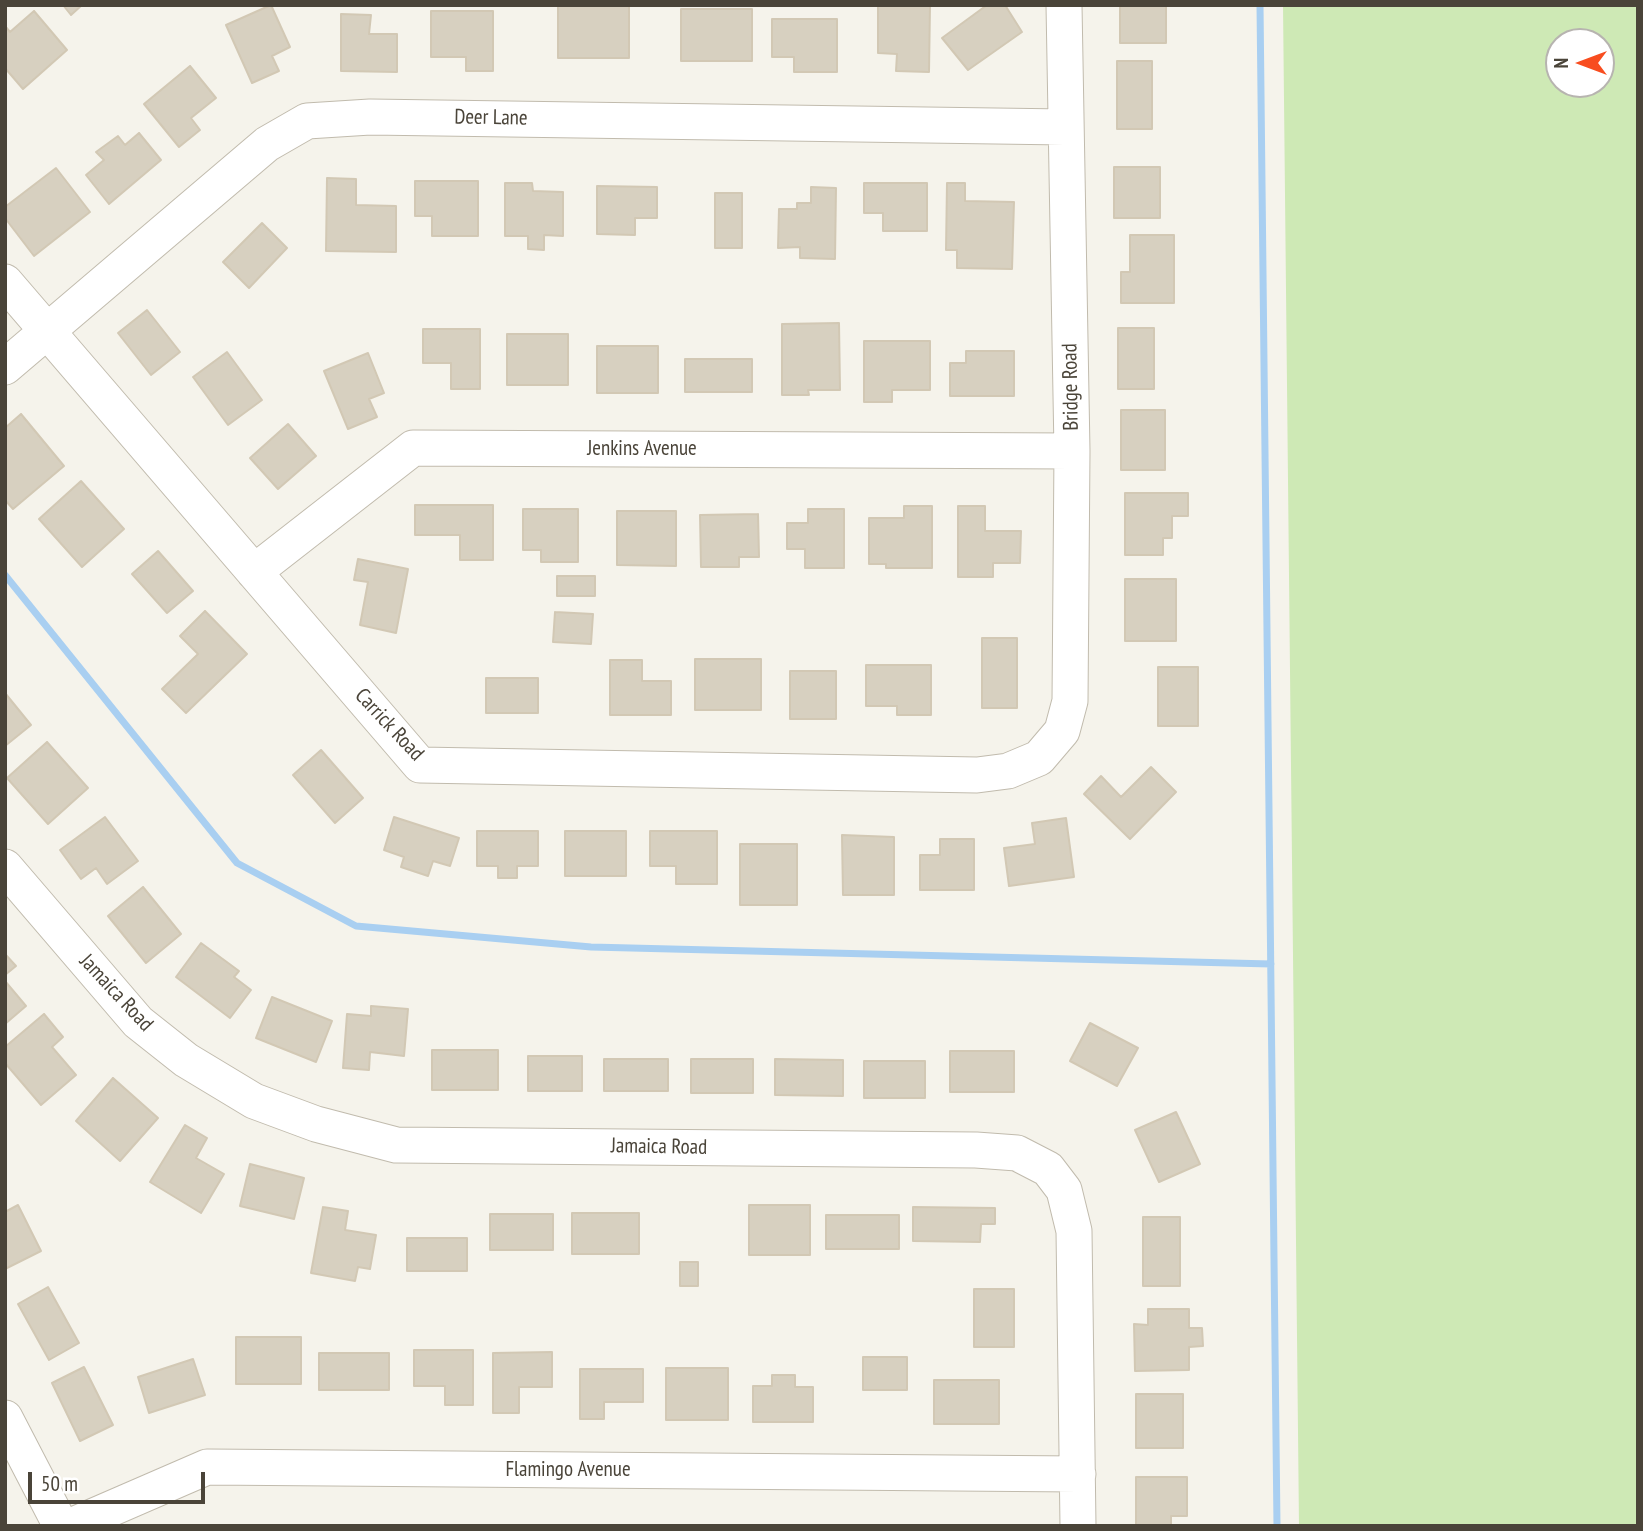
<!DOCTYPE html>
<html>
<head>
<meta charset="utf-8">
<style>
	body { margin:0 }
	#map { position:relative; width:1643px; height:1531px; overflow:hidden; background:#f5f3eb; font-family:"PT Sans Narrow",sans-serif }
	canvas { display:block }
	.frame { position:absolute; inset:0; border:7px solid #4a4439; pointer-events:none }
	.north { position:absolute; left:1545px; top:28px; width:70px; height:70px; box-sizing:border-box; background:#fff; border:2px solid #b7b4b0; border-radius:50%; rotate:270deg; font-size:19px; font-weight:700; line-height:28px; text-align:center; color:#4a4439 }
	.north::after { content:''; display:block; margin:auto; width:24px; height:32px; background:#f84d1f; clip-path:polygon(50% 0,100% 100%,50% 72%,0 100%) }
	.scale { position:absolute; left:28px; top:1472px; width:177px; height:32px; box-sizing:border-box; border:4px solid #4a4439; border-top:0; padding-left:9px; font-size:21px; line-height:24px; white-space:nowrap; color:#4a4439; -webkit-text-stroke:5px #fff; paint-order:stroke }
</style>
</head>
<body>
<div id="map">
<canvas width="1643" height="1531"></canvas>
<div class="frame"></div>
<div class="north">N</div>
<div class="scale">50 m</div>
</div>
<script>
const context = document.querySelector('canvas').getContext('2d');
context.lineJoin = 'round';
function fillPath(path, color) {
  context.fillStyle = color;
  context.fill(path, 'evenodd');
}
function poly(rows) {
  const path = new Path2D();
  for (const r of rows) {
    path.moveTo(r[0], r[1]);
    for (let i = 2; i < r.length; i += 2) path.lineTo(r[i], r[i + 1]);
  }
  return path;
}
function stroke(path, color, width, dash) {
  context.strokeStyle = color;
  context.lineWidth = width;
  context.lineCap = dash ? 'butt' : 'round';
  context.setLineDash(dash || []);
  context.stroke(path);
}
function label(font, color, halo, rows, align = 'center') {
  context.font = font + ' "PT Sans Narrow",sans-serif';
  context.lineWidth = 5;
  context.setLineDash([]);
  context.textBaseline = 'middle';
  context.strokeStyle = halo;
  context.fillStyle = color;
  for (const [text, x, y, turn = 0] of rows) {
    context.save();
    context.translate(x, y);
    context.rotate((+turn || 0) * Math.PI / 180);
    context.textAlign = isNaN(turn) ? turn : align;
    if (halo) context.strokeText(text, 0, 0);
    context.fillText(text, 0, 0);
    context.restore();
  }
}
const green = poly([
	[1283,5,1638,5,1638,1526,1299,1526],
	[1559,42,1601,42,1601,84,1559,84]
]);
const stream = poly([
	[1260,5,1277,1526],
	[5,575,237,863,356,926,591,947,1271,964]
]);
const building = poly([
	[63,5,82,5,71,15,63,5],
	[271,5,290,47,272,56,279,71,252,83,226,25,271,5],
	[558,5,629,5,629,58,558,58,558,5],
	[878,5,930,5,929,72,896,71,897,54,878,53,878,5],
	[987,5,1005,5,1022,32,968,70,942,38,987,5],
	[1120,5,1166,5,1166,43,1120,43,1120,5],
	[681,9,752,9,752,61,681,61,681,9],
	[34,11,67,50,23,89,5,68,5,26,10,32,34,11],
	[431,11,493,11,493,71,466,71,466,57,431,57,431,11],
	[341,14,371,15,369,34,397,34,397,72,341,71,341,14],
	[772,19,837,19,837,72,794,72,794,57,772,57,772,19],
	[1117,61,1152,61,1152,129,1117,129,1117,61],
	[190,66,216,98,191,118,200,130,179,147,144,104,190,66],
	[139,133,161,160,109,204,86,175,104,160,96,152,118,136,125,145,139,133],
	[1114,167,1160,167,1160,218,1114,218,1114,167],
	[56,168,90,212,34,256,5,218,5,207,56,168],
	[327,178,356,179,356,205,396,206,396,252,326,251,327,178],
	[415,181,478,181,478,236,432,236,432,216,415,216,415,181],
	[505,183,532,183,533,191,563,192,563,236,544,235,544,250,528,249,528,236,505,236,505,183],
	[864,183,927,183,927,231,883,231,883,213,864,213,864,183],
	[947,183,965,183,965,201,1014,202,1012,269,957,268,957,250,946,250,947,183],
	[597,186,657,187,657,218,635,218,635,235,597,234,597,186],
	[811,187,836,188,835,259,800,258,800,247,778,248,779,209,797,209,797,203,811,203,811,187],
	[715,193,742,193,742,248,715,248,715,193],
	[262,223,287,248,249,288,223,262,262,223],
	[1130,235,1174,235,1174,303,1121,303,1121,272,1130,272,1130,235],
	[147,310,180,352,151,375,118,333,147,310],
	[839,323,840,390,808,390,809,395,782,395,782,324,839,323],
	[1118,328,1154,328,1154,389,1118,389,1118,328],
	[423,329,480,329,480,389,451,389,451,363,423,363,423,329],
	[507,334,568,334,568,385,507,385,507,334],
	[864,341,930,341,930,390,892,390,892,402,864,402,864,341],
	[597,346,658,346,658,393,597,393,597,346],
	[966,351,1014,351,1014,396,950,396,950,363,966,363,966,351],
	[227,352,262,400,228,425,193,377,227,352],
	[368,353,384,393,369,399,377,417,348,429,324,371,368,353],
	[685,359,752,359,752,392,685,392,685,359],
	[1121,410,1165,410,1165,470,1121,470,1121,410],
	[21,414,64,466,13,509,5,500,5,428,21,414],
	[288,424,316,456,278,489,250,458,288,424],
	[81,481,124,529,82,567,39,519,81,481],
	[1125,493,1188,493,1188,516,1172,516,1172,538,1163,538,1163,555,1125,555,1125,493],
	[415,505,493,505,493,560,460,560,460,535,415,535,415,505],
	[904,506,932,506,932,568,886,568,886,564,869,564,869,518,904,518,904,506],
	[958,506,985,506,985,531,1021,531,1020,563,993,563,993,577,958,577,958,506],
	[523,509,578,509,578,562,541,562,541,550,523,550,523,509],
	[808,509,844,509,844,568,805,568,805,549,787,549,787,523,808,523,808,509],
	[617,511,676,511,676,566,617,565,617,511],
	[758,514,759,557,739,557,739,567,701,567,700,515,758,514],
	[158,551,193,591,167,613,132,574,158,551],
	[358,559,408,569,396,633,360,625,368,582,354,580,358,559],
	[557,576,595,576,595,596,557,596,557,576],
	[1125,579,1176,579,1176,641,1125,641,1125,579],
	[205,611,247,654,186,713,162,689,198,654,180,636,205,611],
	[555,612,593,614,591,644,553,642,555,612],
	[982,638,1017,638,1017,708,982,708,982,638],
	[695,659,761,659,761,710,695,710,695,659],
	[610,660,642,660,642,681,671,681,671,715,610,715,610,660],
	[866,665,931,665,931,715,897,715,897,706,866,706,866,665],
	[1158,667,1198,667,1198,726,1158,726,1158,667],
	[790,671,836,671,836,719,790,719,790,671],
	[486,678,538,678,538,713,486,713,486,678],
	[5,693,31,725,5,746,5,693],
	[47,742,88,788,48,824,7,778,47,742],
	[321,750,363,798,335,823,293,775,321,750],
	[1151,767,1176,792,1130,839,1084,794,1101,776,1121,797,1151,767],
	[105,817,138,861,107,884,96,868,81,879,60,850,105,817],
	[394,817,459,838,450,866,433,861,428,876,401,867,404,857,384,850,394,817],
	[1066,818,1074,877,1009,886,1004,848,1035,844,1032,823,1066,818],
	[477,831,538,831,538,866,517,866,517,878,498,878,498,866,477,866,477,831],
	[565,831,626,831,626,876,565,876,565,831],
	[650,831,717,831,717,884,676,884,676,866,650,866,650,831],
	[842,835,894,837,894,895,843,895,842,835],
	[940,839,974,839,974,890,920,890,920,855,940,855,940,839],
	[740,844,797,844,797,905,740,905,740,844],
	[143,887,181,934,146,963,108,916,143,887],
	[201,943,239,971,234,977,251,990,230,1018,176,977,201,943],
	[5,954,16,966,5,975,5,954],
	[5,981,26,1006,5,1024,5,981],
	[272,997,332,1021,316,1062,256,1038,272,997],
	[371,1006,408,1009,404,1056,370,1052,369,1070,343,1068,347,1014,371,1016,371,1006],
	[44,1014,63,1037,52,1047,76,1075,41,1105,5,1063,5,1047,44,1014],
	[1090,1023,1138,1048,1117,1086,1070,1061,1090,1023],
	[432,1050,498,1050,498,1090,432,1090,432,1050],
	[950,1051,1014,1051,1014,1092,950,1092,950,1051],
	[528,1056,582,1056,582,1091,528,1091,528,1056],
	[604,1059,668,1059,668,1091,604,1091,604,1059],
	[691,1059,753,1059,753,1093,691,1093,691,1059],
	[775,1059,843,1060,843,1096,775,1095,775,1059],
	[864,1061,925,1061,925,1098,864,1098,864,1061],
	[113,1078,158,1118,120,1161,76,1121,113,1078],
	[1176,1112,1200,1164,1159,1182,1135,1130,1176,1112],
	[185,1125,207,1138,196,1158,224,1174,201,1213,150,1182,185,1125],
	[250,1164,304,1178,294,1219,240,1206,250,1164],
	[18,1205,41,1251,5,1269,5,1212,18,1205],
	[749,1205,810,1205,810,1255,749,1255,749,1205],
	[323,1207,348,1211,345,1230,376,1235,370,1269,358,1267,355,1281,311,1273,323,1207],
	[913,1207,995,1208,995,1224,981,1224,980,1242,913,1241,913,1207],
	[572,1213,639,1213,639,1254,572,1254,572,1213],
	[490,1214,553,1214,553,1250,490,1250,490,1214],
	[826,1215,899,1215,899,1249,826,1249,826,1215],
	[1143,1217,1180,1217,1180,1286,1143,1286,1143,1217],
	[407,1238,467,1238,467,1271,407,1271,407,1238],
	[680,1262,698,1262,698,1286,680,1286,680,1262],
	[48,1287,79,1343,49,1360,18,1304,48,1287],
	[974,1289,1014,1289,1014,1347,974,1347,974,1289],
	[1148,1309,1189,1309,1189,1328,1202,1328,1203,1346,1189,1347,1189,1370,1135,1371,1134,1324,1148,1325,1148,1309],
	[236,1337,301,1337,301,1384,236,1384,236,1337],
	[414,1350,473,1350,473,1405,445,1405,445,1386,414,1386,414,1350],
	[552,1352,552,1387,519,1387,519,1413,493,1413,493,1353,552,1352],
	[319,1353,389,1353,389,1390,319,1390,319,1353],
	[863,1357,907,1357,907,1390,863,1390,863,1357],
	[193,1359,205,1395,149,1413,138,1377,193,1359],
	[84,1367,113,1425,80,1441,52,1383,84,1367],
	[666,1368,728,1368,728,1420,666,1420,666,1368],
	[580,1369,643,1369,643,1402,604,1402,604,1419,580,1419,580,1369],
	[772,1375,795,1375,795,1387,813,1387,813,1422,753,1422,753,1386,772,1386,772,1375],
	[934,1380,999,1380,999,1424,934,1424,934,1380],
	[1136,1394,1183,1394,1183,1448,1136,1448,1136,1394],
	[1136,1477,1187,1477,1187,1516,1171,1516,1171,1526,1136,1526,1136,1477]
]);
const minor = poly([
	[5,282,420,765,977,775,1008,771,1039,758,1062,731,1070,701,1072,451,1064,5],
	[5,367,267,144,307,121,370,117,1065,127],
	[254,572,413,448,1072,451],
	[5,867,138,1022,186,1060,254,1101,316,1124,396,1145,976,1150,1017,1153,1048,1169,1064,1190,1074,1231,1078,1526],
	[5,1418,61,1526],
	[71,1526,207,1467,1078,1474]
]);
const streetNames = [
	["Deer Lane",491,118,1],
	["Bridge Road",1071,387,-91],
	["Jenkins Avenue",642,449],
	["Carrick Road",389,725,47],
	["Jamaica Road",116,993,47],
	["Jamaica Road",659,1147,1],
	["Flamingo Avenue",568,1470]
];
fillPath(green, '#cee9b5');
stroke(stream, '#a9cff1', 7);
fillPath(building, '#d7d0c0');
stroke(building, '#d2c8b4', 2);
stroke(minor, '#c1bbad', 37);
stroke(minor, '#fff', 35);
label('21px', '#4a4439', '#fff', streetNames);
</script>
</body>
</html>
